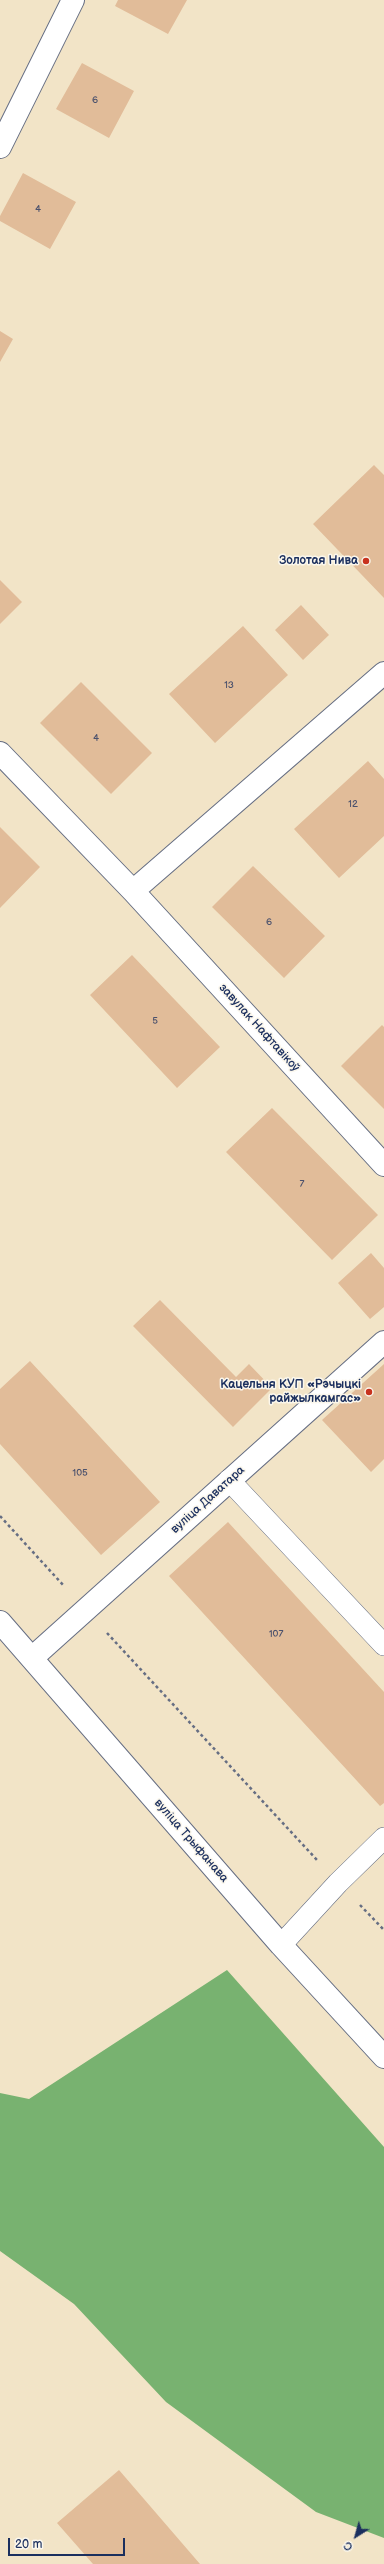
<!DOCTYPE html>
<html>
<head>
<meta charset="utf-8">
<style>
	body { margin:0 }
	#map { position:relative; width:384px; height:2564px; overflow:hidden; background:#f2e4c7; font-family:"Balsamiq Sans",sans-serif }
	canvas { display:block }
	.north { position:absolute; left:336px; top:2516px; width:40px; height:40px; -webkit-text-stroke:3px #fbf7ec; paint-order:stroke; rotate:217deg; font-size:11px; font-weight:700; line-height:16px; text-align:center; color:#1b2f5e }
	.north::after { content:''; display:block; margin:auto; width:14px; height:18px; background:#1b2f5e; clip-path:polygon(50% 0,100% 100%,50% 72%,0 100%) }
	.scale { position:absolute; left:8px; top:2538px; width:117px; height:18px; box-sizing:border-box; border:2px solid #1b2f5e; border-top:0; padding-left:5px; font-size:12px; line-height:14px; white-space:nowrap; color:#1b2f5e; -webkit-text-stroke:3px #fbf7ec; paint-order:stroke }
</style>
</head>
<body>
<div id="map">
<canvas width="384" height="2564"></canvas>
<div class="north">С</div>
<div class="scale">20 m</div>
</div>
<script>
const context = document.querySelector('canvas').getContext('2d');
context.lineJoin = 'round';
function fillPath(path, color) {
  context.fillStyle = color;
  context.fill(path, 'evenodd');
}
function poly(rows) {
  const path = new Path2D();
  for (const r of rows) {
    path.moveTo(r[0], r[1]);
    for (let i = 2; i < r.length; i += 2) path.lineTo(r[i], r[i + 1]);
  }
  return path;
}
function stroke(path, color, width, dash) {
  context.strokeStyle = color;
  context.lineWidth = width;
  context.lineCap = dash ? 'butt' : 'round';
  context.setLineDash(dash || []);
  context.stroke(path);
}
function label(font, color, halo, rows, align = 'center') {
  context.font = font + ' "Balsamiq Sans",sans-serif';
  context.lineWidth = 3;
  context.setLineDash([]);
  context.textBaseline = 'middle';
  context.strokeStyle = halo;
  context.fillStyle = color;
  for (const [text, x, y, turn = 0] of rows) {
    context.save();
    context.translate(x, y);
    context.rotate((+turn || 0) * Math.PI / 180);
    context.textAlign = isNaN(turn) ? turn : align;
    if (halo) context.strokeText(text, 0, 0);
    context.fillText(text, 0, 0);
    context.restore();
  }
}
const forest = poly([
	[227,1970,384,2147,384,2538,316,2512,166,2402,74,2304,0,2251,0,2093,29,2099]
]);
const building = poly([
	[118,0,187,0,168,34,115,6],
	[82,63,134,91,109,138,56,109],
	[23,173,76,202,50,249,0,221,0,216],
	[0,331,13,339,0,362],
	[374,465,384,475,384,598,313,524],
	[0,580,22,602,0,624],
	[301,605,329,635,303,660,275,630],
	[243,626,288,675,215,743,169,694],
	[81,682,152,753,111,794,40,723],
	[368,761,384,779,384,836,339,878,294,829],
	[0,827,40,867,0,908],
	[253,866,325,936,284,978,212,907],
	[132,955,220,1047,177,1088,90,995],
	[382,1025,384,1027,384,1109,341,1066],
	[272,1108,378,1215,332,1260,226,1152],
	[371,1253,384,1268,384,1307,370,1319,338,1283],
	[160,1300,236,1377,249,1364,272,1388,233,1427,133,1326],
	[30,1361,160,1502,101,1555,0,1444,0,1389],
	[384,1364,384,1459,371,1472,322,1420],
	[228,1522,384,1692,384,1803,380,1806,169,1576],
	[119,2470,200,2564,93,2564,57,2523]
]);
const path = poly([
	[0,1516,64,1586],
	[107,1633,317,1860],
	[360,1905,384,1930]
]);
const service = poly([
	[229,1480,384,1645],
	[281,1945,338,1883,384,1838]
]);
const minor = poly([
	[0,147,73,0],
	[0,753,133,891,384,1165],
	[133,891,384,673],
	[32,1658,384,1342]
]);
const tertiary = poly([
	[0,1622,281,1945,384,2057]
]);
const markers = [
	[366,561,4,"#c8321e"],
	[369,1392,4,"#c8321e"]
];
const numberNames = [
	["6",95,100],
	["4",38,209],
	["13",229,685],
	["4",96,738],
	["12",353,804],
	["6",269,922],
	["5",155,1021],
	["7",302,1184],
	["105",80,1473],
	["107",276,1634]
];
const poiNames = [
	["Золотая Нива",358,561],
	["Кацельня КУП «Рэчыцкі",361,1385],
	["райжылкамгас»",361,1399]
];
const streetNames = [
	["завулак Нафтавікоў",259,1028,48],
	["вуліца Даватара",208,1500,-42],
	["вуліца Трыфанава",191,1841,49]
];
fillPath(forest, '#78b270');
fillPath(building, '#e1bc99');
stroke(service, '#666e83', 22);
stroke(minor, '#666e83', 24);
stroke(tertiary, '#666e83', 24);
stroke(path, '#666e83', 2.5, [3, 3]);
stroke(service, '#fff', 21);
stroke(minor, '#fff', 22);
stroke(tertiary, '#fff', 22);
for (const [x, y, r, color] of markers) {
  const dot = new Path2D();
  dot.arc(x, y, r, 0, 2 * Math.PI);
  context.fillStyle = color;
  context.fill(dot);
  stroke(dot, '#fbf7ec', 1.5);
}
label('10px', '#4c526d', null, numberNames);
label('bold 12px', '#1b2f5e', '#fbf7ec', poiNames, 'right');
label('12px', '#1b2f5e', '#fbf7ec', streetNames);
</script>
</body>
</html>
